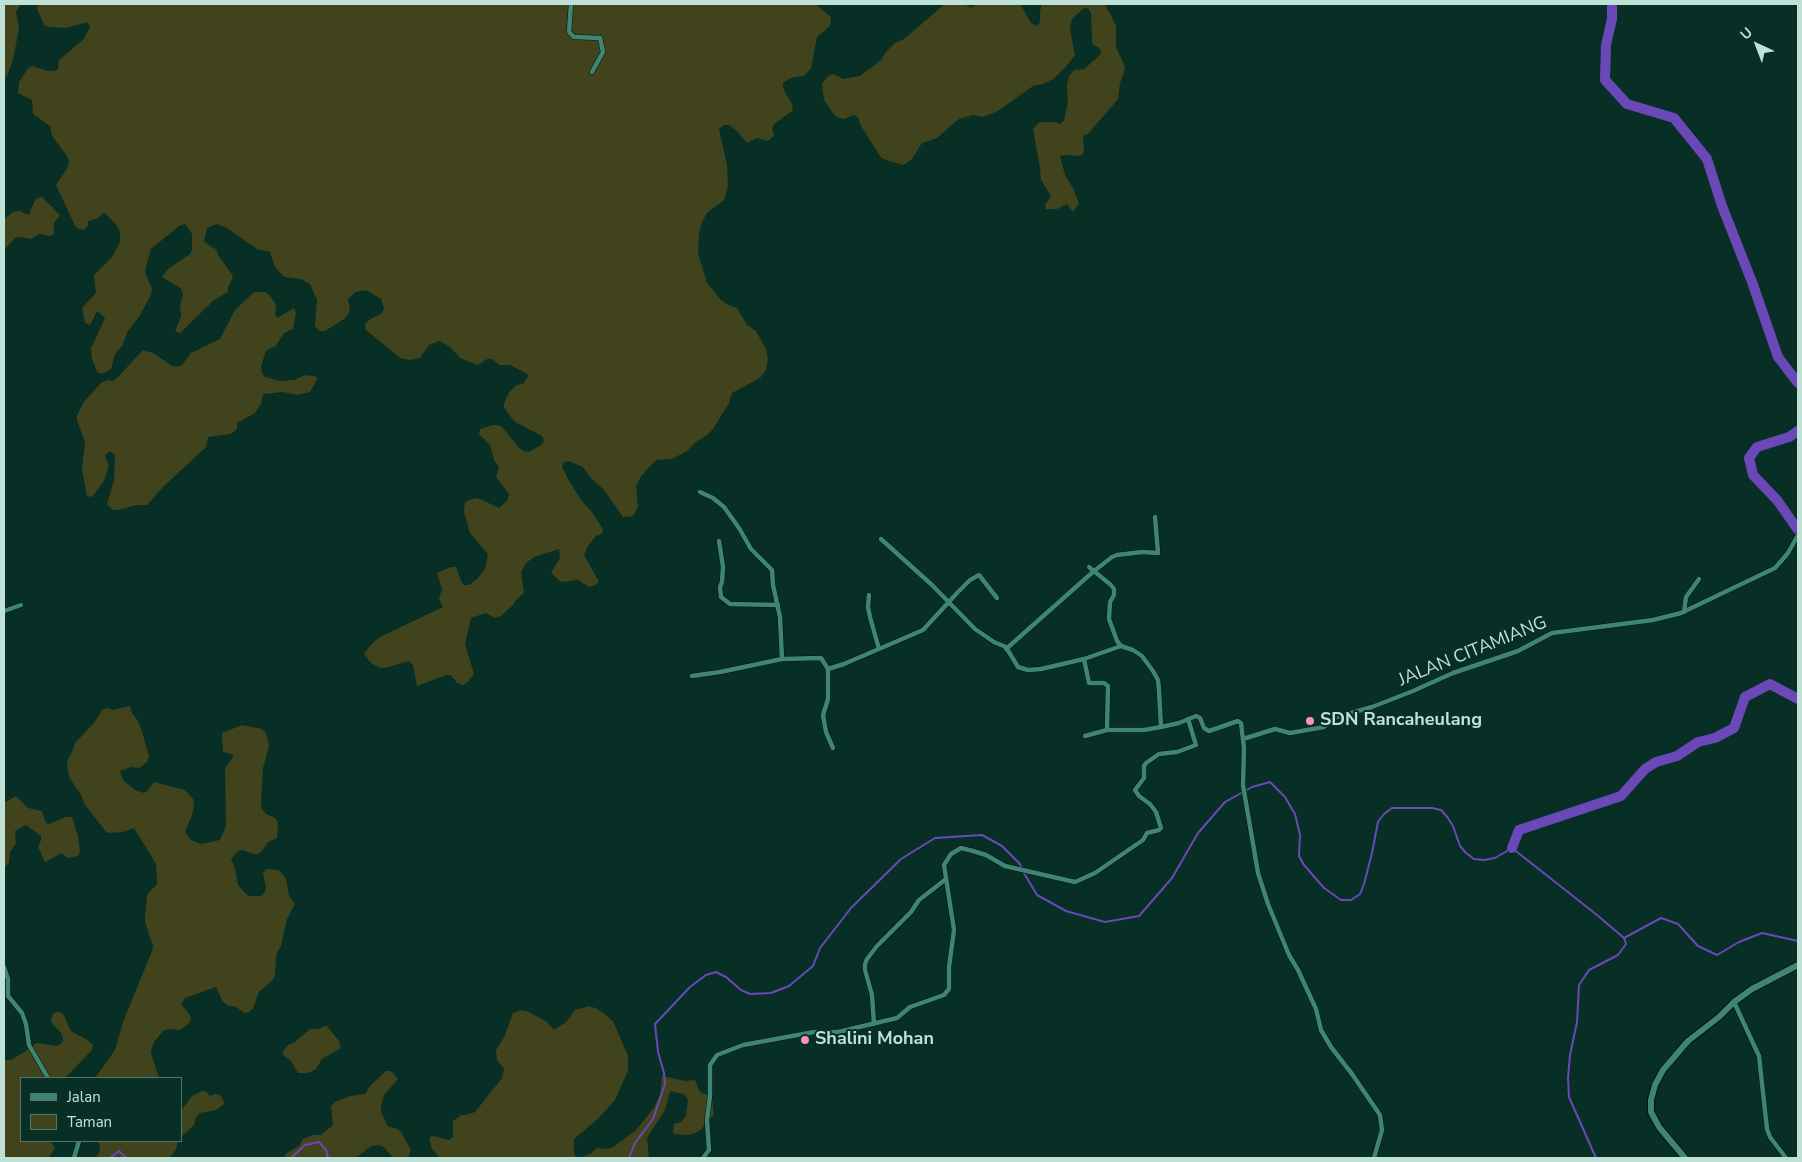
<!DOCTYPE html>
<html>
<head>
<meta charset="utf-8">
<style>
	body { margin:0 }
	#map { position:relative; width:1802px; height:1162px; overflow:hidden; background:#072f26; font-family:"Nunito Sans",sans-serif }
	canvas { display:block }
	.frame { position:absolute; inset:0; border:5px solid #bfe1d6; pointer-events:none }
	.legend { position:absolute; left:20px; top:1077px; width:162px; height:65px; box-sizing:border-box; background:#072f26; border:1px solid #51766c; margin:0; padding:6px 9px; list-style:none; font-size:15px; color:#bfe1d6 }
	.legend li { display:flex; align-items:center; gap:10px; height:25px }
	.legend b { width:25px; border:1px solid #51766c }
	.north { position:absolute; left:1732px; top:20px; width:50px; height:50px; -webkit-text-stroke:4px #072f26; paint-order:stroke; rotate:317deg; font-size:14px; font-weight:700; line-height:20px; text-align:center; color:#bfe1d6 }
	.north::after { content:''; display:block; margin:auto; width:18px; height:22px; background:#bfe1d6; clip-path:polygon(50% 0,100% 100%,50% 72%,0 100%) }
</style>
</head>
<body>
<div id="map">
<canvas width="1802" height="1162"></canvas>
<div class="frame"></div>
<ul class="legend">
<li><b style="height:6px;background:#3f8572"></b>Jalan</li>
<li><b style="height:14px;background:#40431b"></b>Taman</li>
</ul>
<div class="north">U</div>
</div>
<script>
const context = document.querySelector('canvas').getContext('2d');
context.lineJoin = 'round';
function fillPath(path, color) {
  context.fillStyle = color;
  context.fill(path, 'evenodd');
}
function poly(rows) {
  const path = new Path2D();
  for (const r of rows) {
    path.moveTo(r[0], r[1]);
    for (let i = 2; i < r.length; i += 2) path.lineTo(r[i], r[i + 1]);
  }
  return path;
}
function stroke(path, color, width, dash) {
  context.strokeStyle = color;
  context.lineWidth = width;
  context.lineCap = dash ? 'butt' : 'round';
  context.setLineDash(dash || []);
  context.stroke(path);
}
function label(font, color, halo, rows, align = 'center') {
  context.font = font + ' "Nunito Sans",sans-serif';
  context.lineWidth = 4;
  context.setLineDash([]);
  context.textBaseline = 'middle';
  context.strokeStyle = halo;
  context.fillStyle = color;
  for (const [text, x, y, turn = 0] of rows) {
    context.save();
    context.translate(x, y);
    context.rotate((+turn || 0) * Math.PI / 180);
    context.textAlign = isNaN(turn) ? turn : align;
    if (halo) context.strokeText(text, 0, 0);
    context.fillText(text, 0, 0);
    context.restore();
  }
}
const green = poly([
	[4,4,21,4,16,12,19,28,13,60,7,76,4,79],
	[38,4,815,4,831,17,830,26,817,37,811,68,808,72,804,76,794,77,783,82,783,88,793,106,792,111,774,124,772,128,774,136,768,141,757,138,747,143,737,131,729,125,724,125,719,129,727,165,728,187,724,200,707,213,702,222,699,233,698,253,707,283,720,299,728,305,737,308,747,325,756,331,766,349,768,359,766,370,760,378,732,393,729,403,713,429,706,436,697,441,687,451,672,459,656,460,641,476,636,486,638,507,633,516,623,517,604,490,589,476,583,467,569,461,564,462,562,467,568,479,581,500,592,512,603,529,602,534,596,536,588,546,584,555,599,582,595,585,589,587,578,580,561,582,551,573,560,558,559,549,534,557,526,563,521,572,524,593,516,600,513,605,501,616,495,618,486,613,471,618,465,644,474,674,468,682,463,685,457,683,451,675,446,675,417,686,413,665,409,661,385,668,380,668,371,663,364,654,370,646,378,638,443,607,439,599,442,589,437,573,451,567,456,567,461,581,464,585,469,585,477,579,485,569,488,554,470,533,464,512,465,502,475,498,480,499,499,508,507,501,509,494,496,477,499,467,494,460,490,445,479,434,480,429,493,425,498,425,502,427,519,448,524,451,529,452,541,445,544,441,542,436,515,422,504,408,504,404,508,394,515,386,524,383,529,375,510,365,500,365,492,359,487,359,478,365,460,358,449,346,439,341,429,345,420,358,410,360,400,358,366,330,365,324,369,320,382,313,384,308,381,299,366,290,355,292,348,299,350,310,348,315,344,319,325,331,320,331,315,326,317,300,310,284,301,279,284,277,275,267,270,252,257,249,227,228,217,224,207,228,204,242,217,250,218,255,231,273,233,277,228,287,228,292,214,300,180,333,175,331,181,316,180,305,183,295,181,289,177,286,162,277,168,269,190,254,192,250,192,234,185,224,179,226,151,249,145,270,146,275,152,289,151,295,139,317,128,331,122,346,115,354,111,369,102,374,97,372,92,359,91,348,105,318,97,311,90,325,85,323,82,308,96,293,94,275,112,257,120,242,120,232,117,226,104,212,98,218,88,221,88,226,84,230,79,229,75,226,56,185,68,167,69,161,67,156,52,136,50,126,33,114,32,100,18,93,19,82,28,68,32,66,48,71,58,70,59,60,83,40,90,27,88,22,66,28,49,27,44,25,37,9],
	[945,4,964,4,971,8,977,4,1020,4,1031,23,1037,26,1040,22,1040,11,1042,4,1104,4,1111,15,1116,26,1116,47,1125,67,1124,73,1120,83,1118,99,1088,134,1083,136,1084,152,1081,156,1065,155,1060,156,1065,175,1073,188,1079,203,1073,212,1067,204,1057,209,1046,209,1045,205,1051,196,1041,180,1040,168,1033,129,1040,122,1055,122,1060,124,1064,121,1068,101,1067,85,1069,76,1074,70,1084,69,1100,55,1101,51,1098,47,1093,45,1092,40,1091,14,1089,9,1084,8,1072,19,1070,29,1075,55,1065,68,1053,79,1043,84,1033,86,998,111,983,117,973,115,959,119,937,138,922,143,912,159,903,165,883,159,880,156,861,126,858,117,854,115,844,119,839,118,834,115,824,100,822,84,828,76,833,74,843,79,860,76,881,60,886,52,895,43,904,39],
	[42,197,60,215,54,223,54,234,50,236,40,234,31,239,20,237,15,238,4,250,4,219,13,212,19,211,29,215,34,202,37,198],
	[254,292,266,292,270,296,276,304,275,314,277,318,294,308,296,313,293,329,284,333,275,347,270,348,266,351,261,366,262,373,265,377,280,381,295,380,304,375,314,376,318,378,310,392,298,395,283,392,263,394,261,404,255,413,237,423,237,429,231,434,208,437,206,447,163,487,147,505,137,505,118,510,113,510,107,504,114,480,115,455,110,451,105,455,109,466,104,481,92,497,87,496,82,470,85,442,77,420,77,415,84,402,101,383,108,380,113,381,117,378,143,350,153,353,172,366,177,367,182,365,191,353,220,339,235,310],
	[130,706,132,713,138,721,142,731,149,757,147,762,139,768,131,767,120,771,123,780,135,790,144,793,148,790,154,782,185,790,193,799,194,805,192,815,185,832,191,840,201,844,220,840,226,826,225,769,234,755,223,752,222,733,242,725,262,729,266,733,269,746,263,768,261,804,262,809,266,814,275,818,278,822,277,838,268,842,262,851,258,854,253,854,243,850,238,851,231,859,235,868,238,885,245,893,249,896,261,896,265,892,266,888,263,873,266,869,279,870,286,879,289,896,295,904,287,919,281,946,276,955,275,976,272,981,259,992,253,1008,249,1012,245,1013,236,1007,227,1005,223,1002,216,987,185,998,181,1004,190,1015,191,1019,188,1024,180,1030,169,1029,164,1030,154,1042,151,1051,152,1056,159,1078,95,1078,115,1050,123,1022,152,951,153,946,145,922,145,917,147,895,157,884,156,864,134,828,123,832,107,833,85,805,81,795,69,777,67,761,72,752,75,743,94,723,103,709,108,708,113,710],
	[16,796,28,808,42,811,46,823,49,824,66,817,72,817,78,836,80,851,78,856,67,858,62,853,45,862,38,847,41,840,41,836,26,825,15,831,16,843,10,852,9,863,4,868,4,803],
	[589,1006,598,1009,613,1021,628,1056,628,1071,615,1100,598,1119,574,1139,574,1154,577,1158,440,1158,432,1149,429,1137,434,1136,449,1140,453,1137,453,1121,461,1115,466,1115,475,1112,502,1078,504,1069,497,1060,496,1050,504,1037,513,1013,522,1010,527,1011,547,1022,554,1030,566,1022,575,1010],
	[59,1012,63,1014,71,1031,89,1041,93,1045,92,1050,65,1078,21,1078,21,1141,50,1141,55,1147,49,1158,4,1158,4,1060,11,1060,26,1051,36,1043,57,1046,62,1043,63,1038,61,1033,51,1022,53,1013],
	[324,1026,327,1026,339,1041,341,1048,322,1059,316,1069,308,1073,298,1073,291,1061,283,1055,283,1051,288,1045,295,1042,310,1029,318,1029],
	[386,1071,391,1071,398,1079,384,1095,381,1106,381,1112,388,1126,397,1129,401,1132,411,1150,408,1158,393,1158,384,1147,379,1145,371,1146,358,1156,350,1158,283,1158,288,1152,299,1146,303,1139,313,1135,321,1135,333,1125,331,1106,335,1102,350,1096,365,1094,370,1086],
	[662,1076,685,1081,695,1080,700,1092,712,1097,714,1115,707,1120,702,1129,695,1133,687,1135,674,1134,673,1132,674,1124,681,1122,686,1116,688,1100,684,1094,670,1091,665,1110,647,1138,649,1158,578,1158,590,1154,597,1148,608,1149,613,1147,635,1131,653,1109,660,1095],
	[202,1091,207,1092,210,1096,215,1094,220,1095,223,1099,224,1104,216,1110,200,1113,196,1117,194,1125,181,1137,181,1111,192,1096],
	[99,1141,178,1141,176,1149,170,1158,121,1158,119,1156,116,1158,96,1158,100,1151]
]);
const stream = poly([
	[1024,873,1037,895,1066,911,1105,922,1139,916,1172,878,1198,833,1225,802,1252,787,1270,782,1285,797,1295,814,1300,835,1299,856,1304,865,1324,888,1341,900,1351,900,1360,894,1364,884,1372,853,1378,822,1384,814,1392,808,1432,808,1441,810,1448,818,1453,826,1460,846,1466,853,1474,859,1484,860,1495,858,1512,848,1597,915,1624,938,1661,918,1678,924,1698,946,1717,955,1739,942,1762,933,1798,941],
	[110,1158,119,1151,126,1158],
	[291,1158,305,1145,319,1142,326,1150,328,1158],
	[629,1158,635,1143,653,1119,665,1084,664,1073,658,1052,655,1024,690,987,706,975,716,972,726,977,741,990,750,994,771,993,789,986,813,966,820,948,851,908,901,859,935,838,982,835,1002,846,1019,863,1022,868],
	[1596,1158,1569,1097,1568,1078,1570,1055,1577,1022,1579,985,1589,970,1618,955,1626,944,1624,938]
]);
const river = poly([
	[1612,4,1612,19,1606,45,1605,80,1627,104,1674,118,1707,159,1722,206,1752,282,1778,357,1798,383],
	[1798,431,1789,437,1757,447,1749,458,1753,475,1777,500,1798,530],
	[1512,848,1519,830,1621,796,1645,769,1656,762,1677,756,1698,742,1715,738,1734,728,1745,697,1770,684,1798,699]
]);
const street = poly([
	[571,4,569,32,574,37,600,38,603,52,592,72],
	[700,492,713,498,724,507,739,528,751,549,772,570,773,585,780,617,782,659],
	[881,539,932,585,975,629,994,642,1006,647,1018,667,1028,670,1041,669,1084,659],
	[719,541,723,567,722,582,720,587,721,597,730,604,778,605],
	[1089,567,1111,585,1114,589,1114,595,1110,602,1109,619,1117,641,1121,646,1084,659,1089,683,1104,683,1108,686,1107,730],
	[869,595,868,607,870,617,879,649],
	[4,611,21,605],
	[1684,612,1686,597,1699,579],
	[1121,646,1133,650,1142,656,1153,671,1158,680,1159,690,1161,727],
	[1006,649,1094,571,1112,557,1117,555,1142,552,1158,553,1155,517],
	[828,669,828,699,823,715,826,732,833,748],
	[692,676,720,672,782,659,821,658,828,669,844,664,923,630,958,592,970,580,979,575,997,598],
	[1085,736,1107,730,1144,730,1161,727,1179,723,1196,716,1200,718,1204,728,1209,731,1238,721,1241,723,1244,748,1243,785,1258,873,1268,904,1289,955,1298,970,1316,1009,1321,1030,1331,1047,1352,1074,1380,1115,1382,1130,1374,1158],
	[1243,739,1275,729,1290,733,1324,727,1337,717,1372,707,1413,691,1453,673,1518,651,1552,633,1653,620,1681,613,1775,568,1788,553,1798,535],
	[4,967,8,979,8,996,22,1013,26,1024,29,1045,48,1078],
	[1734,1002,1759,1056,1767,1129,1770,1137,1786,1158],
	[874,1024,872,995,865,970,865,964,867,959,877,946,911,912,919,900,946,879],
	[74,1158,79,1141],
	[703,1158,709,1150,707,1120,710,1096,710,1065,717,1055,743,1045,814,1032,838,1032,897,1018,910,1007,944,995,949,989,949,967,954,930,944,865,951,854,961,848,973,851,986,855,1005,866,1075,882,1095,873,1143,840,1147,833,1159,830,1161,828,1156,812,1150,804,1139,796,1135,790,1144,778,1144,766,1146,763,1159,754,1177,752,1196,745,1188,719]
]);
const secondary = poly([
	[1685,1158,1659,1127,1651,1112,1651,1100,1655,1085,1663,1070,1688,1041,1719,1017,1734,1002,1752,989,1798,965]
]);
const markers = [
	[1310,721,5,"#fd8ebe"],
	[805,1040,5,"#fd8ebe"]
];
const streetNames = [
	["JALAN CITAMIANG",1473,652,-22]
];
const poiNames = [
	["SDN Rancaheulang",1320,721],
	["Shalini Mohan",815,1040]
];
fillPath(green, '#40431b');
stroke(stream, '#6a48b7', 2);
stroke(river, '#6a48b7', 10);
stroke(street, '#01150f', 5.5);
stroke(secondary, '#01150f', 8);
stroke(street, '#3f8572', 4.5);
stroke(secondary, '#3f8572', 6);
for (const [x, y, r, color] of markers) {
  const dot = new Path2D();
  dot.arc(x, y, r, 0, 2 * Math.PI);
  context.fillStyle = color;
  context.fill(dot);
  stroke(dot, '#072f26', 2);
}
label('18px', '#bfe1d6', '#072f26', streetNames);
label('bold 18px', '#bfe1d6', '#072f26', poiNames, 'left');
</script>
</body>
</html>
